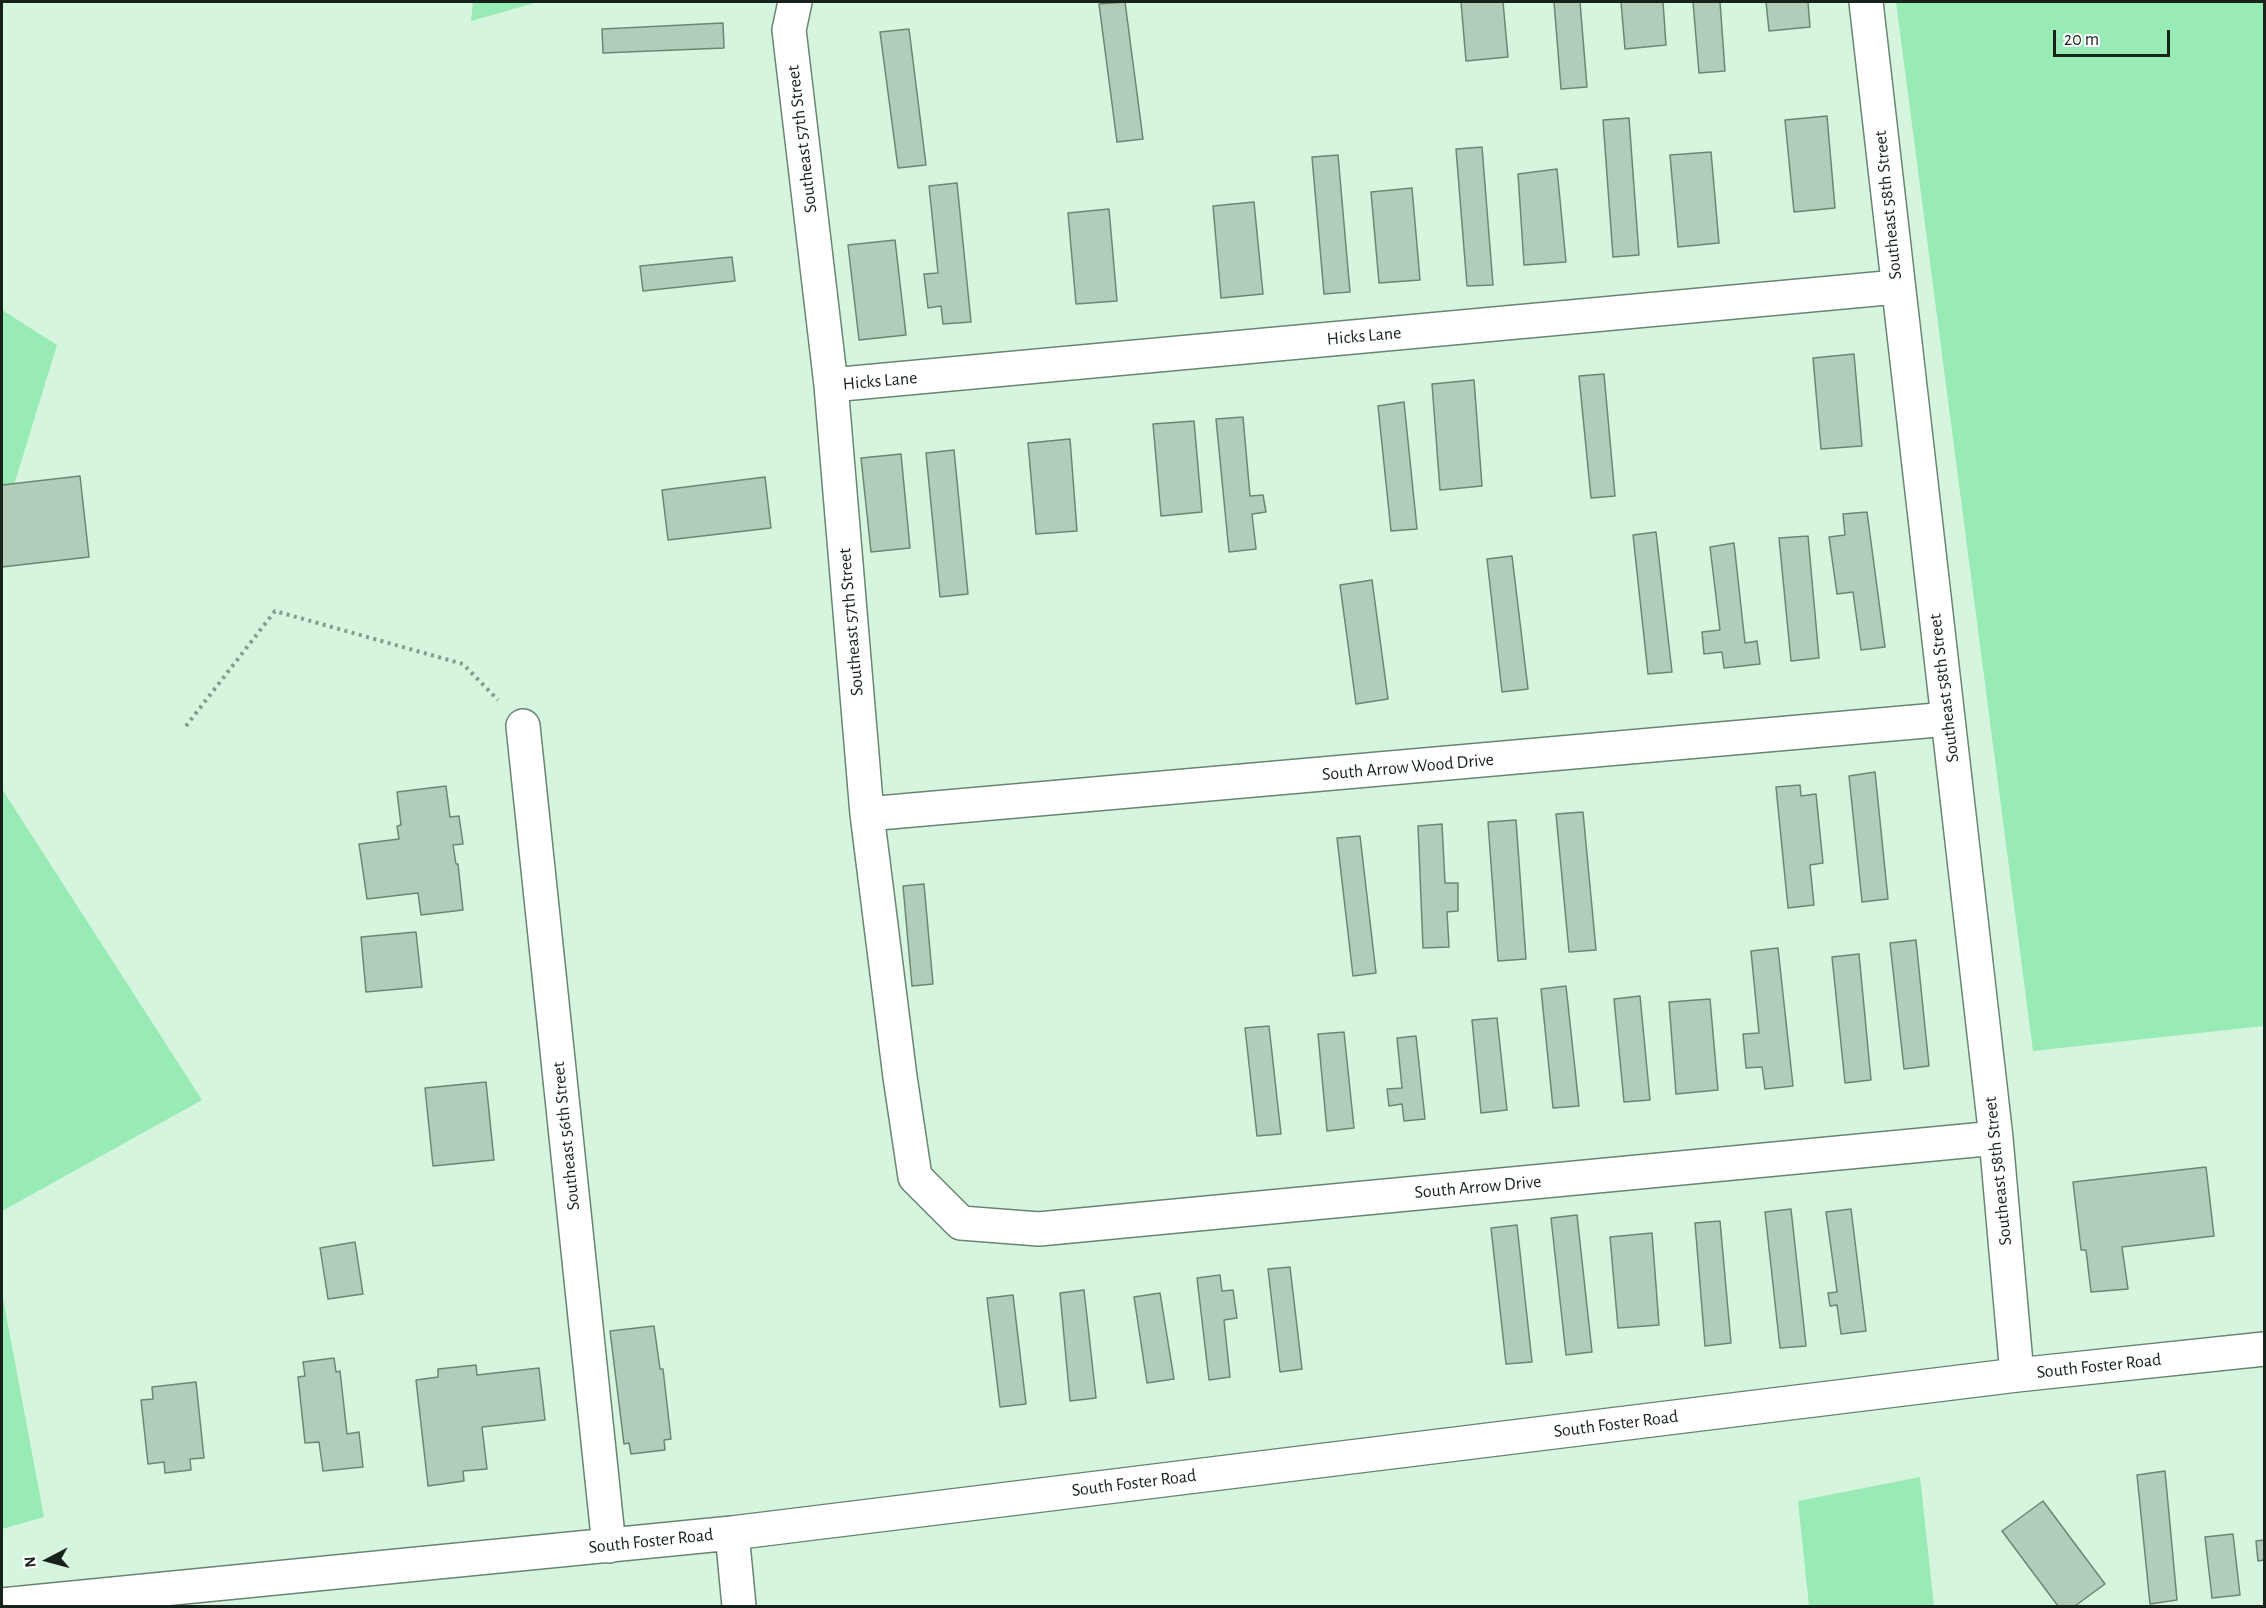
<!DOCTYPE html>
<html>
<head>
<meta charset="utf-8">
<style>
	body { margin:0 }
	#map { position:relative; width:2266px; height:1608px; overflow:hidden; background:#d6f5df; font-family:"Alegreya Sans",sans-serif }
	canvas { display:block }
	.frame { position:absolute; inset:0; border:3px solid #17221a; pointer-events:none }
	.north { position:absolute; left:18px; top:1530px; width:60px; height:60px; -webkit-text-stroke:4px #fff; paint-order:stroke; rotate:264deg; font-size:16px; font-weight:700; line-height:24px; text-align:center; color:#17221a }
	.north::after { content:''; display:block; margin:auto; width:21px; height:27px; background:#17221a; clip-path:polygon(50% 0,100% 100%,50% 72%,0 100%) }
	.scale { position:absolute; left:2053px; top:30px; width:117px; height:27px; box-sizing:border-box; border:3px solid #17221a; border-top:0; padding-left:8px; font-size:18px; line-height:21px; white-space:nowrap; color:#17221a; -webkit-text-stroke:4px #fff; paint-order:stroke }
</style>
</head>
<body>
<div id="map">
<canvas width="2266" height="1608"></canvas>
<div class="frame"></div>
<div class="north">N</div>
<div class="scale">20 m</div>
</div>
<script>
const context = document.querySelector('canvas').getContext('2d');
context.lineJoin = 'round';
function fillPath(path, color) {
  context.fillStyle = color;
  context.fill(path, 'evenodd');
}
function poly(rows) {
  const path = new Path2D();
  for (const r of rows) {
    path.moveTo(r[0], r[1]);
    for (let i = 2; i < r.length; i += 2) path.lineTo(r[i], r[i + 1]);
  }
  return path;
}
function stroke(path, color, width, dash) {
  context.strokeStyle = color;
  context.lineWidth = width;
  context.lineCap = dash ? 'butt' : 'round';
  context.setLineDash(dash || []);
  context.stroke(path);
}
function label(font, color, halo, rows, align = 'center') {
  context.font = font + ' "Alegreya Sans",sans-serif';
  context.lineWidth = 6;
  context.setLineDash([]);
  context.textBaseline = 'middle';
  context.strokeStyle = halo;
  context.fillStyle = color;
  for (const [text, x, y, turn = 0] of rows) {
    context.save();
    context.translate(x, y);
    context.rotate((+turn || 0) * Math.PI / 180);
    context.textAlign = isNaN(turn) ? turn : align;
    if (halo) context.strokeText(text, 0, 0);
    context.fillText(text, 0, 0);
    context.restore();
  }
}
const green = poly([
	[473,2,538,2,471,21],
	[1896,2,2264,2,2264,1026,2033,1051],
	[2,310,57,345,2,524],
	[2,789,202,1100,2,1211],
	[2,1293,44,1517,2,1529],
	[1920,1477,1934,1606,1809,1606,1798,1501]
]);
const building = poly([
	[1125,2,1143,139,1117,142,1099,4,1125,2],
	[1461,2,1503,2,1508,57,1466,61,1461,2],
	[1554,2,1580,2,1587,87,1561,89,1554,2],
	[1621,2,1663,2,1666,45,1625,49,1621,2],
	[1693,2,1720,2,1725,71,1699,73,1693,2],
	[1766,2,1808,2,1810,27,1769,31,1766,2],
	[723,23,724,48,603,53,602,29,723,23],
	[909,29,926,165,898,168,880,32,909,29],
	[1827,116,1835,208,1794,212,1785,120,1827,116],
	[1629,118,1639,255,1613,257,1603,120,1629,118],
	[1482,147,1493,285,1467,286,1456,149,1482,147],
	[1711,152,1719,243,1678,247,1670,155,1711,152],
	[1338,155,1350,292,1324,294,1312,157,1338,155],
	[1557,169,1566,262,1524,265,1518,174,1557,169],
	[957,183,971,322,943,324,941,306,928,308,924,274,938,273,929,186,957,183],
	[1412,188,1420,280,1379,283,1371,192,1412,188],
	[1254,202,1263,294,1221,298,1213,206,1254,202],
	[1109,209,1117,301,1076,304,1068,213,1109,209],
	[895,240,906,335,859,340,848,245,895,240],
	[732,257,735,281,643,291,640,266,732,257],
	[1854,354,1862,446,1821,449,1813,358,1854,354],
	[1604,374,1615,496,1591,498,1579,376,1604,374],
	[1474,380,1482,486,1440,490,1432,384,1474,380],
	[1404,402,1417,529,1391,531,1378,406,1404,402],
	[1243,417,1250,496,1263,495,1266,512,1252,514,1256,549,1229,552,1216,419,1243,417],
	[1194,421,1202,512,1161,516,1153,424,1194,421],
	[1070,439,1077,531,1036,534,1028,443,1070,439],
	[954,450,968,594,940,597,926,453,954,450],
	[901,454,910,548,871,552,861,458,901,454],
	[80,476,89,557,2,567,2,485,80,476],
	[765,477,771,528,668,540,662,490,765,477],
	[1867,512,1885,647,1861,650,1853,592,1837,594,1829,537,1845,535,1843,514,1867,512],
	[1656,532,1672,672,1648,674,1633,535,1656,532],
	[1808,536,1819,658,1791,661,1779,538,1808,536],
	[1734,543,1745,643,1757,641,1760,664,1724,668,1722,652,1704,654,1702,632,1720,630,1710,547,1734,543],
	[1512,556,1528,689,1502,692,1487,559,1512,556],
	[1372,580,1388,699,1356,704,1340,585,1372,580],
	[1875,772,1888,899,1862,902,1849,776,1875,772],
	[1800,785,1801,796,1816,794,1823,863,1810,865,1814,905,1788,908,1776,787,1800,785],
	[446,786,450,817,459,816,463,844,453,845,456,864,458,864,463,910,421,915,418,893,367,899,359,844,399,839,397,826,401,825,397,792,446,786],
	[1583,812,1596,950,1569,952,1556,814,1583,812],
	[1516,820,1526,959,1498,961,1488,822,1516,820],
	[1442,824,1445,883,1458,883,1458,911,1447,912,1449,947,1423,948,1418,826,1442,824],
	[1360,836,1376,973,1353,976,1337,838,1360,836],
	[924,884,933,984,912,986,903,886,924,884],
	[416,932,422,987,366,992,361,937,416,932],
	[1916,940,1929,1066,1904,1069,1890,943,1916,940],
	[1778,948,1793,1086,1765,1089,1762,1067,1746,1068,1743,1034,1759,1033,1751,951,1778,948],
	[1859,954,1871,1080,1845,1083,1832,957,1859,954],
	[1566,986,1579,1106,1553,1108,1541,989,1566,986],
	[1640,996,1650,1100,1624,1102,1614,999,1640,996],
	[1710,999,1718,1090,1676,1094,1669,1002,1710,999],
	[1497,1018,1507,1110,1481,1113,1472,1020,1497,1018],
	[1269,1026,1281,1134,1257,1136,1245,1028,1269,1026],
	[1344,1032,1354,1128,1327,1131,1318,1034,1344,1032],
	[1416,1036,1425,1119,1404,1121,1402,1104,1389,1106,1387,1089,1402,1088,1397,1038,1416,1036],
	[486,1082,494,1160,433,1166,425,1088,486,1082],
	[2206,1167,2214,1236,2122,1247,2128,1289,2091,1292,2086,1250,2081,1250,2073,1182,2206,1167],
	[1791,1209,1806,1346,1780,1348,1765,1212,1791,1209],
	[1851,1209,1866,1331,1841,1334,1837,1305,1830,1306,1828,1293,1837,1292,1826,1212,1851,1209],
	[1577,1215,1592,1352,1566,1355,1551,1218,1577,1215],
	[1720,1221,1731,1343,1705,1346,1695,1223,1720,1221],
	[1517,1225,1532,1362,1506,1364,1491,1228,1517,1225],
	[1652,1233,1659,1325,1618,1328,1610,1237,1652,1233],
	[355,1242,363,1294,328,1299,320,1248,355,1242],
	[1290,1267,1302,1369,1280,1372,1268,1269,1290,1267],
	[1220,1275,1222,1291,1233,1290,1237,1318,1224,1320,1230,1377,1209,1380,1197,1278,1220,1275],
	[1084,1290,1096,1398,1070,1401,1060,1293,1084,1290],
	[1160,1293,1174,1379,1147,1383,1134,1297,1160,1293],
	[1013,1295,1026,1404,1000,1407,987,1298,1013,1295],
	[654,1326,660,1369,663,1369,671,1439,664,1440,665,1450,631,1454,629,1443,624,1444,610,1331,654,1326],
	[334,1358,336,1372,340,1371,347,1434,359,1432,363,1467,323,1471,319,1442,305,1443,298,1377,305,1376,303,1362,334,1358],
	[476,1365,477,1375,539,1368,545,1420,482,1427,487,1469,463,1471,464,1481,428,1486,416,1380,438,1377,438,1369,476,1365],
	[196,1382,204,1458,190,1459,191,1470,165,1473,164,1462,148,1464,141,1400,153,1399,152,1387,196,1382],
	[2165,1471,2177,1600,2150,1604,2137,1475,2165,1471],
	[2043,1501,2105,1584,2075,1606,2058,1606,2002,1531,2043,1501],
	[2233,1534,2240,1595,2212,1598,2205,1537,2233,1534],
	[2264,1540,2264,1560,2258,1561,2256,1541,2264,1540]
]);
const path = poly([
	[186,726,275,611,463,664,498,700]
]);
const street = poly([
	[795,2,789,30,831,385,867,814,900,1077,915,1177,961,1223,1039,1229,1996,1138],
	[1866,2,1996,1138,2017,1375],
	[831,385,1897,287],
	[523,726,609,1546],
	[867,814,1948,719],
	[732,1533,739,1606],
	[2,1605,732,1533,2017,1375,2264,1349]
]);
const streetNames = [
	["Southeast 57th Street",802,139,-97],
	["Southeast 58th Street",1888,205,-96],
	["Hicks Lane",1364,336,-5],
	["Hicks Lane",880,381,-5],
	["Southeast 57th Street",851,622,-95],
	["Southeast 58th Street",1944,688,-97],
	["South Arrow Wood Drive",1408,767,-5],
	["Southeast 56th Street",566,1136,-96],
	["Southeast 58th Street",1998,1171,-96],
	["South Arrow Drive",1478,1187,-5],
	["South Foster Road",2099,1366,-6],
	["South Foster Road",1616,1424,-7],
	["South Foster Road",1134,1483,-7],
	["South Foster Road",651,1541,-6]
];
fillPath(green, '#98ebb4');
fillPath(building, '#afcdb8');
stroke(building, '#6b8773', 1.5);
stroke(street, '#698572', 36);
stroke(path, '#849a8a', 4, [3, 4.5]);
stroke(street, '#fff', 33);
label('18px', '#17221a', '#fff', streetNames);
</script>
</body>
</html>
